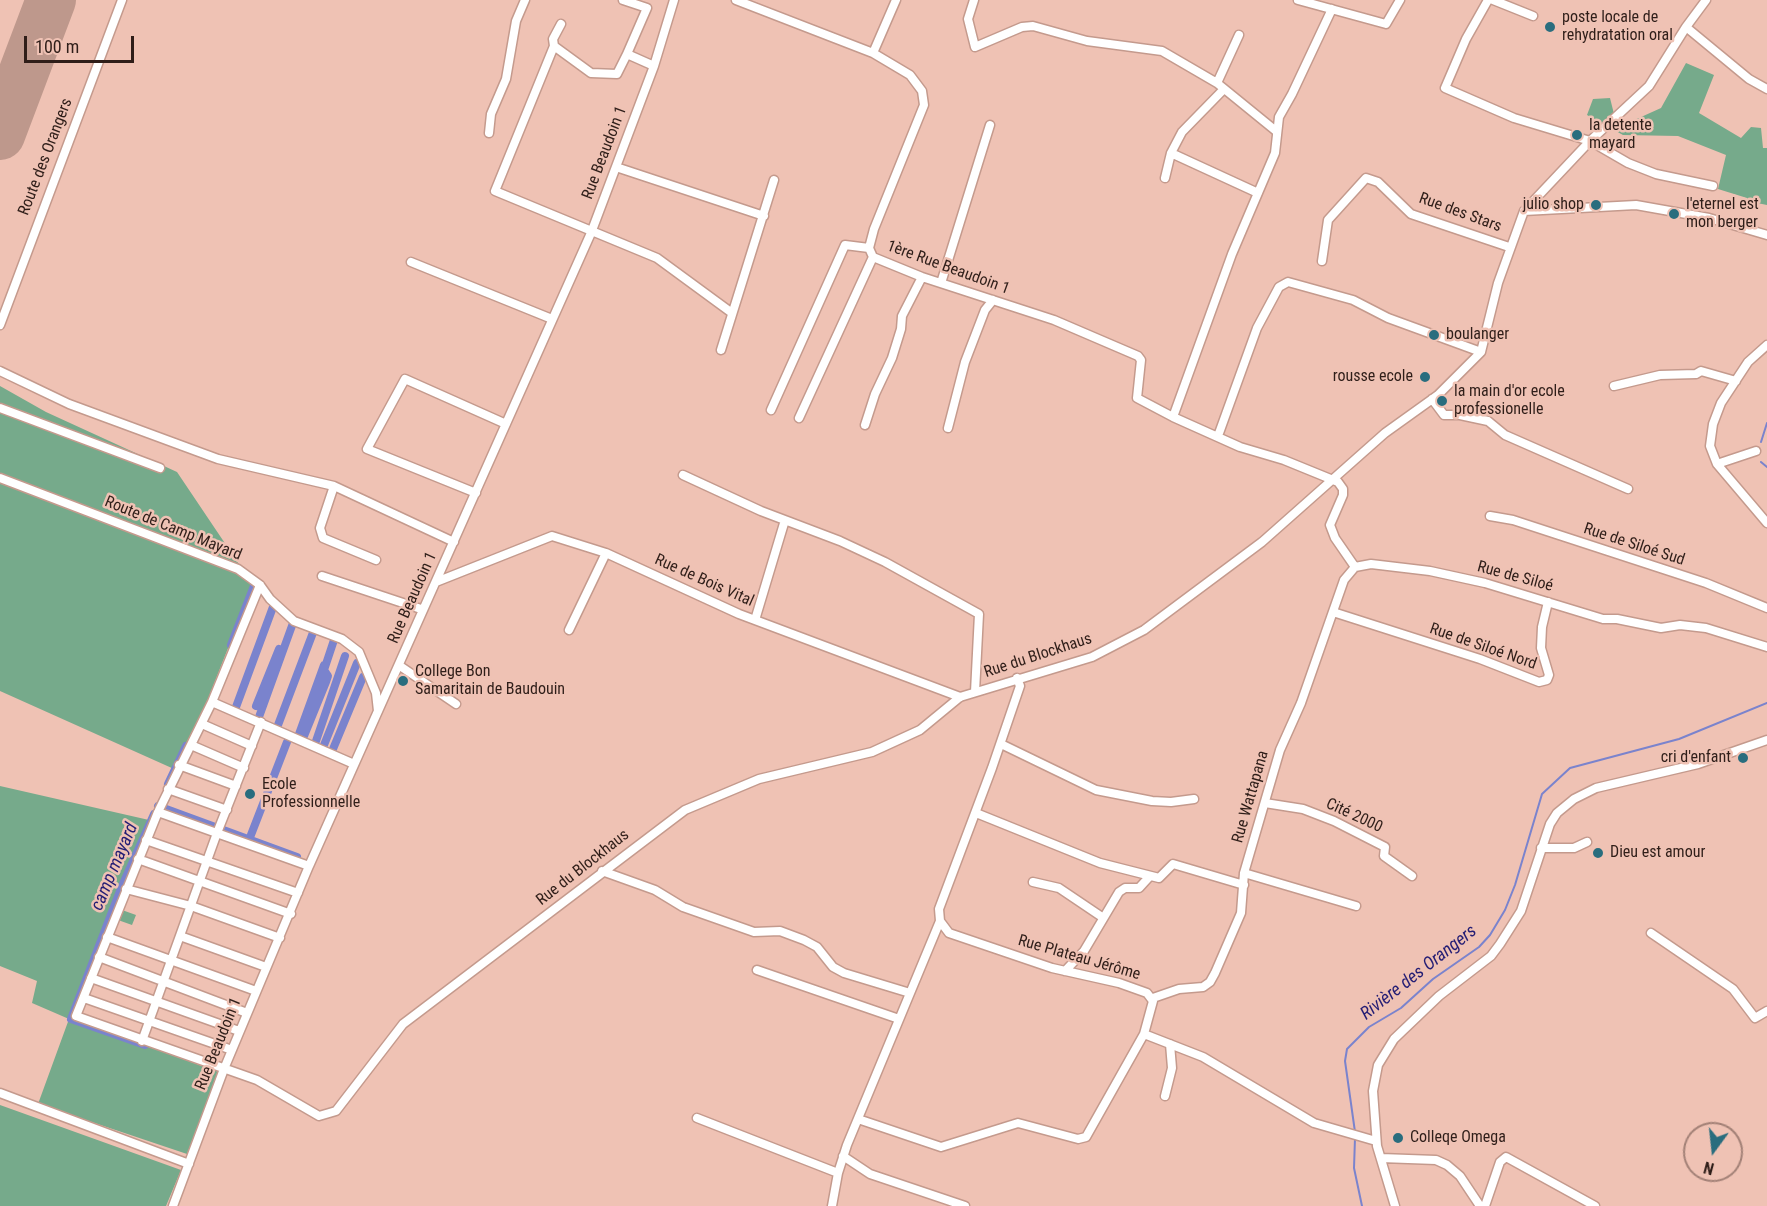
<!DOCTYPE html>
<html>
<head>
<meta charset="utf-8">
<style>
	body { margin:0 }
	#map { position:relative; width:1767px; height:1206px; overflow:hidden; background:#efc2b4; font-family:"Roboto Condensed",sans-serif }
	canvas { display:block }
	.north { position:absolute; left:1683px; top:1122px; width:60px; height:60px; box-sizing:border-box; background:#efc2b4; border:2px solid #a28076; border-radius:50%; rotate:195deg; font-size:16px; font-weight:700; line-height:24px; text-align:center; color:#2f1e19 }
	.north::after { content:''; display:block; margin:auto; width:21px; height:27px; background:#296d7e; clip-path:polygon(50% 0,100% 100%,50% 72%,0 100%) }
	.scale { position:absolute; left:24px; top:36px; width:110px; height:27px; box-sizing:border-box; border:3px solid #2f1e19; border-top:0; padding-left:8px; font-size:18px; line-height:21px; white-space:nowrap; color:#2f1e19; -webkit-text-stroke:4px #efc2b4; paint-order:stroke }
</style>
</head>
<body>
<div id="map">
<canvas width="1767" height="1206"></canvas>
<div class="north">N</div>
<div class="scale">100 m</div>
</div>
<script>
const context = document.querySelector('canvas').getContext('2d');
context.lineJoin = 'round';
function fillPath(path, color) {
  context.fillStyle = color;
  context.fill(path, 'evenodd');
}
function poly(rows) {
  const path = new Path2D();
  for (const r of rows) {
    path.moveTo(r[0], r[1]);
    for (let i = 2; i < r.length; i += 2) path.lineTo(r[i], r[i + 1]);
  }
  return path;
}
function stroke(path, color, width, dash) {
  context.strokeStyle = color;
  context.lineWidth = width;
  context.lineCap = dash ? 'butt' : 'round';
  context.setLineDash(dash || []);
  context.stroke(path);
}
function label(font, color, halo, rows, align = 'center') {
  context.font = font + ' "Roboto Condensed",sans-serif';
  context.lineWidth = 5;
  context.setLineDash([]);
  context.textBaseline = 'middle';
  context.strokeStyle = halo;
  context.fillStyle = color;
  for (const [text, x, y, turn = 0] of rows) {
    context.save();
    context.translate(x, y);
    context.rotate((+turn || 0) * Math.PI / 180);
    context.textAlign = isNaN(turn) ? turn : align;
    if (halo) context.strokeText(text, 0, 0);
    context.fillText(text, 0, 0);
    context.restore();
  }
}
const green = poly([
	[1686,63,1714,75,1699,113,1741,138,1751,127,1761,128,1763,148,1767,148,1767,205,1747,201,1747,198,1718,189,1726,155,1678,136,1623,135,1587,115,1593,99,1610,98,1615,118,1630,122,1661,108],
	[0,386,46,412,177,472,253,585,208,699,174,769,0,691],
	[0,786,149,820,71,1019,219,1072,187,1154,38,1104,69,1019,32,1003,37,981,0,966],
	[122,910,136,915,132,925,118,920],
	[0,1105,181,1170,166,1206,0,1206]
]);
const stream = poly([
	[1761,442,1767,423],
	[1761,462,1767,467],
	[1355,1132,1345,1061,1347,1049,1369,1027,1401,1008,1433,979,1479,947,1490,935,1505,910,1515,885,1542,794,1570,768,1679,739,1767,703],
	[1355,1138,1354,1168,1362,1206]
]);
const canal = poly([
	[231,645,254,586],
	[256,706,279,649],
	[236,707,273,607],
	[259,717,293,623],
	[278,725,314,630],
	[299,734,324,665],
	[304,736,326,682,328,676,324,670,335,637],
	[316,741,345,656],
	[324,745,357,663],
	[333,749,363,677],
	[168,784,186,746],
	[158,806,297,857],
	[249,840,287,742],
	[145,1045,71,1019,122,886,154,814]
]);
const runway = poly([
	[0,135,51,0]
]);
const minor = poly([
	[623,0,647,8,627,54],
	[736,0,873,53,910,75,922,91,924,105,874,229,869,248,873,257,922,277,1054,320,1138,356,1141,360,1137,398,1173,417,1240,447,1284,460,1338,482,1343,489,1343,495,1330,525,1335,538,1355,567],
	[974,0,968,19,975,47,1022,27,1033,26,1087,41,1162,51,1217,83,1276,131],
	[1298,0,1386,24,1400,0],
	[1488,0,1466,39,1445,88,1514,118,1590,141,1628,163,1656,174,1713,186],
	[1493,0,1533,16],
	[561,24,553,39,554,46,591,73,617,74,627,54,654,66],
	[1686,27,1749,79,1767,89],
	[554,46,495,191,657,258,732,313],
	[873,53,896,0],
	[1217,83,1239,35],
	[489,133,491,114,506,79,516,21,525,0],
	[1171,153,1258,193],
	[616,167,764,216],
	[1165,178,1171,153,1182,132,1224,89],
	[1524,211,1636,205,1709,218,1767,235],
	[1322,261,1328,220,1366,178,1378,182,1411,214,1509,247],
	[411,262,552,319],
	[941,283,990,125],
	[0,325,122,0],
	[1767,345,1748,362,1721,403,1713,424,1710,446,1717,464,1767,523],
	[721,350,774,180],
	[0,371,69,404,218,459,334,486,454,542],
	[1614,386,1660,375,1696,374,1701,371,1736,381],
	[1432,399,1444,415,1460,415,1488,421,1505,435,1628,489],
	[0,408,160,468],
	[771,410,845,245,869,248],
	[1173,417,1232,254,1275,153,1279,117,1292,94,1332,9],
	[799,418,873,257],
	[865,425,875,394,892,358,901,329,902,316,922,277],
	[948,428,965,362,985,310,993,300],
	[1218,436,1257,328,1279,287,1288,282,1353,300,1388,318,1481,352],
	[1717,464,1756,451],
	[683,475,761,511,840,541,885,562,979,614,975,692],
	[0,478,238,569,260,585,270,599,294,621,342,639,359,652,376,693,378,711],
	[334,486,320,528,323,538,376,560],
	[476,493,367,449,405,379,506,424],
	[1490,516,1513,520,1706,583,1767,608],
	[1355,567,1371,564,1430,571,1485,583,1603,619,1617,619,1661,628,1680,625,1706,628,1767,647],
	[322,576,421,609],
	[436,582,552,536,606,553,739,614,960,697],
	[1333,612,1480,659,1539,682,1547,680,1549,675,1541,648,1542,627,1548,602],
	[755,620,785,520],
	[569,630,606,553],
	[400,666,456,704],
	[212,702,354,764],
	[202,724,252,746],
	[1001,744,1096,790,1152,801,1171,802,1194,799],
	[191,745,244,768],
	[179,765,236,786],
	[168,789,227,810],
	[1265,803,1303,809,1334,821,1385,847,1384,856,1412,876],
	[159,810,212,702,260,585],
	[976,813,1100,863,1159,878,1173,864,1244,885],
	[146,840,298,893],
	[1541,848,1574,848,1587,842],
	[138,859,291,914],
	[309,866,158,812,76,1016,257,1080,319,1116,336,1111,403,1024,685,810,759,779,872,752,920,730,960,697,1092,657,1144,630,1262,542,1385,433,1438,395,1481,352,1498,283,1524,211,1590,141,1649,86,1686,27,1706,0],
	[602,871,655,890,683,907,754,932,780,931,804,940,817,947,833,967,844,973,910,993],
	[1244,873,1356,906],
	[1033,882,1059,888,1102,917],
	[126,889,191,906,280,938],
	[1651,933,1733,989,1755,1018,1767,1011],
	[180,936,266,967],
	[107,937,256,991],
	[99,957,247,1013],
	[757,970,899,1019],
	[1065,971,1084,951,1119,892,1125,888,1139,888,1150,876],
	[91,978,239,1031],
	[84,998,232,1050],
	[1153,998,1179,989,1203,987,1210,982,1215,973,1241,913,1244,873,1280,750,1301,703,1344,580,1355,567],
	[1144,1034,1203,1057,1314,1123,1376,1141],
	[142,1041,217,833,261,722],
	[0,1093,189,1164],
	[1165,1096,1172,1068,1170,1044],
	[697,1118,838,1173],
	[858,1119,941,1147,1018,1123,1078,1139,1086,1137,1144,1034,1153,1001,1147,993,1119,983,1052,968,949,933,940,921,939,909,992,768,1020,686,1017,678],
	[843,1156,870,1174,965,1206],
	[1381,1158,1436,1160,1447,1165,1460,1176,1480,1206],
	[173,1206,224,1069,309,866,591,233,654,66,674,0],
	[832,1206,838,1173,847,1145,940,921],
	[1395,1206,1377,1146,1373,1091,1378,1065,1394,1039,1439,996,1491,956,1500,944,1521,911,1550,824,1557,813,1574,799,1596,788,1698,764,1767,740],
	[1485,1206,1500,1162,1506,1157,1595,1206]
]);
const markers = [
	[1550,27,6,"#296d7e"],
	[1577,135,6,"#296d7e"],
	[1596,205,6,"#296d7e"],
	[1674,214,6,"#296d7e"],
	[1434,335,6,"#296d7e"],
	[1425,377,6,"#296d7e"],
	[1442,401,6,"#296d7e"],
	[403,681,6,"#296d7e"],
	[1743,758,6,"#296d7e"],
	[250,794,6,"#296d7e"],
	[1598,853,6,"#296d7e"],
	[1398,1138,6,"#296d7e"]
];
const poiNames = [
	["poste locale de",1562,18],
	["rehydratation oral",1562,36],
	["la detente",1589,126],
	["mayard",1589,144],
	["julio shop",1584,205,"right"],
	["l'eternel est",1686,205],
	["mon berger",1686,223],
	["boulanger",1446,335],
	["rousse ecole",1413,377,"right"],
	["la main d'or ecole",1454,392],
	["professionelle",1454,410],
	["College Bon",415,672],
	["Samaritain de Baudouin",415,690],
	["cri d'enfant",1731,758,"right"],
	["Ecole",262,785],
	["Professionnelle",262,803],
	["Dieu est amour",1610,853],
	["Colleqe Omega",1410,1138]
];
const streetNames = [
	["Rue Beaudoin 1",605,153,-69],
	["Route des Orangers",46,157,-69],
	["Rue des Stars",1460,213,20],
	["1ère Rue Beaudoin 1",948,268,20],
	["Route de Camp Mayard",173,529,22],
	["Rue de Siloé Sud",1634,545,18],
	["Rue de Siloé",1515,577,15],
	["Rue de Bois Vital",704,581,24],
	["Rue Beaudoin 1",413,598,-66],
	["Rue de Siloé Nord",1483,647,19],
	["Rue du Blockhaus",1038,656,-18],
	["Rue Wattapana",1251,797,-74],
	["Cité 2000",1354,816,25],
	["Rue du Blockhaus",583,868,-38],
	["Rue Plateau Jérôme",1079,958,16],
	["Rue Beaudoin 1",219,1044,-68]
];
const waterNames = [
	["camp mayard",115,867,-67],
	["Rivière des Orangers",1419,973,-38]
];
fillPath(green, '#76aa8b');
stroke(stream, '#7a83cd', 2);
stroke(canal, '#7a83cd', 8);
stroke(runway, '#be988c', 50);
stroke(minor, '#c49a8d', 11);
stroke(minor, '#fff', 8);
for (const [x, y, r, color] of markers) {
  const dot = new Path2D();
  dot.arc(x, y, r, 0, 2 * Math.PI);
  context.fillStyle = color;
  context.fill(dot);
  stroke(dot, '#efc2b4', 2);
}
label('16px', '#2f1e19', '#efc2b4', poiNames, 'left');
label('16px', '#2f1e19', '#efc2b4', streetNames);
label('italic 18px', '#241d74', '#efc2b4', waterNames);
</script>
</body>
</html>
